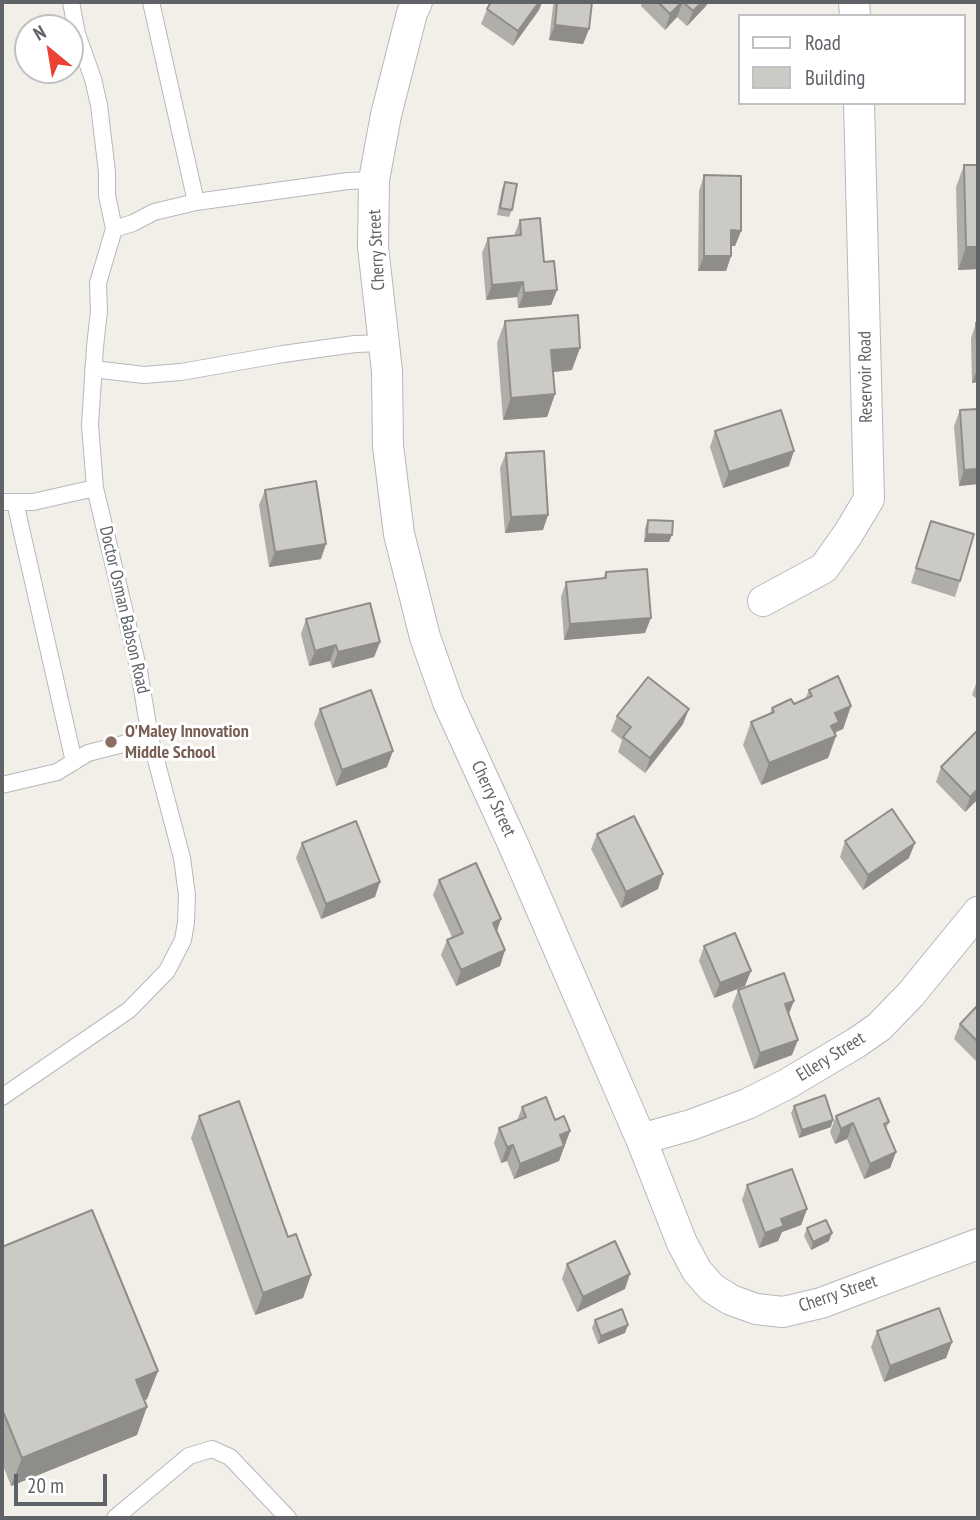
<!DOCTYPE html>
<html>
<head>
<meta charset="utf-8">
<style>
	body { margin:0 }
	#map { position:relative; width:980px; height:1520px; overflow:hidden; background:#f1efe8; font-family:"PT Sans Narrow",sans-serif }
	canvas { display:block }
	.frame { position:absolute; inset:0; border:4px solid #5f6368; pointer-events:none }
	.legend { position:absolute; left:738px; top:14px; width:228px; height:91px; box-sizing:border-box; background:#fff; border:2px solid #bfc1c3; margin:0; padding:9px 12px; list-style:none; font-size:21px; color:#5f6368 }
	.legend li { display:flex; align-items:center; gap:14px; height:35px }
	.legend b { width:35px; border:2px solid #bfc1c3 }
	.north { position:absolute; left:14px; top:14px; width:70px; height:70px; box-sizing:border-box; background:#fff; border:2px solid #bfc1c3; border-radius:50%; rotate:330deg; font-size:19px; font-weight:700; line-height:28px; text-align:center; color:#5f6368 }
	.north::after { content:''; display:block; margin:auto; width:24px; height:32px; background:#ea4335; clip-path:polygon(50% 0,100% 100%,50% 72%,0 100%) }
	.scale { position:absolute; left:14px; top:1474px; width:93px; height:32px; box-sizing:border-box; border:4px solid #5f6368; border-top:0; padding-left:9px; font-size:21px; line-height:24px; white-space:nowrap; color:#5f6368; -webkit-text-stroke:5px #fff; paint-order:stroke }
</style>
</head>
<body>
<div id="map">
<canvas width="980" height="1520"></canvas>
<div class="frame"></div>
<ul class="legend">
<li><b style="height:9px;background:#fff"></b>Road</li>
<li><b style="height:19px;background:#cccac5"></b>Building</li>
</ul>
<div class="north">N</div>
<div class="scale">20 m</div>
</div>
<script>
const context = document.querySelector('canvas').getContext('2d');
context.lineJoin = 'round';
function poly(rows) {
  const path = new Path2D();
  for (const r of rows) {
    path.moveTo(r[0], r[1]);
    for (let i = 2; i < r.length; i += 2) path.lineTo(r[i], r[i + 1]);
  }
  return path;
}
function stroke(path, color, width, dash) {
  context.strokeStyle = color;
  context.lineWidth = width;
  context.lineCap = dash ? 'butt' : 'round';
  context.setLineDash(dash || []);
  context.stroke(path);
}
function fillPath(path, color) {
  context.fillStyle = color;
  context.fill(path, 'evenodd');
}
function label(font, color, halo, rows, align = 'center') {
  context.font = font + ' "PT Sans Narrow",sans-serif';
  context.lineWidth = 6;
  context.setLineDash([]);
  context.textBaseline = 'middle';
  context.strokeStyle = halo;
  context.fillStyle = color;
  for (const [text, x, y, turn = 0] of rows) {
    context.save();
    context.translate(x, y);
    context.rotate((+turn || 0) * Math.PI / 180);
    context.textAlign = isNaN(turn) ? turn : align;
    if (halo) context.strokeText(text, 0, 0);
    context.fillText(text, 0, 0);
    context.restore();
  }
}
const lane = poly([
	[71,2,77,34,93,79,99,105,107,172,107,195,114,229],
	[151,2,196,202],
	[93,369,144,375,181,372,283,354,355,344,384,343],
	[2,502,33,502,95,488],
	[15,502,74,762],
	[2,785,57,772,88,753,150,737],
	[2,1097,129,1010,167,971,183,940,186,922,187,895,182,858,150,737,139,671,95,488,90,425,95,347,99,311,98,283,114,229,133,223,154,212,196,202,348,181,374,180],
	[115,1518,189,1456,212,1449,230,1457,288,1518]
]);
const street = poly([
	[417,2,412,13,386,115,374,180,373,247,387,371,388,446,399,534,425,637,448,702,513,844,641,1139,682,1243,697,1271,712,1288,731,1300,756,1309,783,1312,821,1303,978,1244],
	[854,2,855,16],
	[763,601,824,568,848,534,869,499,859,103],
	[641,1139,691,1125,747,1104,787,1084,856,1043,879,1027,911,994,978,912]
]);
const wall = poly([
	[491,2,542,2,539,10,513,46,481,24,487,9],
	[554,2,592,2,589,29,583,44,549,40,553,6],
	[642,2,708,2,706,6,687,26,677,17,665,30,641,6],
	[964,165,978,269,958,270,956,187],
	[704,175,741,231,735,246,731,246,731,256,726,271,698,271,699,191],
	[505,182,512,210,509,217,497,215,502,189],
	[520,220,544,262,557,290,551,305,518,308,517,297,486,300,482,253,488,238,514,236],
	[505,321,572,370,553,372,555,394,547,417,503,420,497,343],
	[976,323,978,382,972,383,971,338],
	[960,410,978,484,959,486,954,426],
	[715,431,789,466,723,488,710,447],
	[506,453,543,530,505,533,500,468],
	[265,490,321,559,269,567,259,505],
	[648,520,669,542,644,542,645,528],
	[931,521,960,581,955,597,911,583],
	[606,572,645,633,564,640,561,597,566,582,603,578],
	[306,619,380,642,374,657,332,668,330,661,309,666,301,634],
	[978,678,978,700,972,695],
	[809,690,851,706,843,729,836,732,835,734,836,736,828,758,761,785,743,745,751,722,770,714,772,708,794,704,805,699],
	[320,709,387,767,336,786,314,724],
	[617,716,683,724,645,773,618,752,622,740,611,731],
	[978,730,978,799,965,812,936,782,941,767],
	[597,834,658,889,621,908,591,849],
	[845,841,909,858,863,890,840,857],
	[302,843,375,897,321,919,296,858],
	[439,880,497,932,505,950,500,966,456,986,441,955,447,940,452,937,433,895],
	[704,946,745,986,714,998,699,961],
	[738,990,792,1055,754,1069,732,1006],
	[978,1005,978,1063,954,1039,960,1024],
	[794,1106,831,1127,799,1138,791,1113],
	[522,1107,555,1120,570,1131,559,1161,514,1179,507,1161,501,1163,494,1143,499,1128,517,1121],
	[199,1116,288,1237,311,1275,303,1298,255,1315,191,1138],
	[836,1116,889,1122,886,1129,896,1152,890,1168,864,1179,847,1139,835,1144,830,1132],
	[747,1185,807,1209,801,1225,782,1232,778,1241,759,1248,742,1200],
	[807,1228,829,1241,811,1250,804,1236],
	[2,1247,158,1371,147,1399,145,1400,137,1435,11,1486,2,1463],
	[567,1264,625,1289,577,1312,562,1279],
	[595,1320,625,1333,598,1344,592,1328],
	[877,1331,952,1342,946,1358,884,1382,871,1347]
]);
const shadedWall = poly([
	[539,2,542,2,539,10,513,46,518,31],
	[683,2,677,17,665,30,670,14],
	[702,2,708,2,706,6,687,26,693,11],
	[555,25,589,29,583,44,549,40],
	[731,230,741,231,735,246,726,245],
	[966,247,978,247,978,269,958,270],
	[704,256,731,256,726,271,698,271],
	[523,282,517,297,486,300,492,285],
	[557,290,551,305,518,308,524,293],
	[580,348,572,370,543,373,551,350],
	[978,367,978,382,972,383],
	[555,394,547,417,503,420,511,398],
	[794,451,789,466,723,488,729,472],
	[978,469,978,484,959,486,964,470],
	[548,515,543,530,505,533,511,517],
	[647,534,672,535,669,542,644,542],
	[326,544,321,559,269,567,275,552],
	[651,618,645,633,564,640,570,624],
	[380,642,374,657,332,668,338,652],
	[336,645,330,661,309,666,315,651],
	[851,706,843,729,836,732,834,737,836,736,828,758,761,785,769,763,835,713],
	[689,709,683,724,645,773,650,758],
	[393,751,387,767,336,786,342,770],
	[978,789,978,799,965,812,970,797],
	[915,843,909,858,863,890,868,875],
	[663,874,658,889,621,908,626,892],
	[380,882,375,897,321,919,326,904],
	[501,919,496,934,493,923],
	[505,950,500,966,456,986,461,970],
	[751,971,745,986,714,998,720,983],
	[794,1001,788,1016,785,1004],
	[798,1040,792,1055,754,1069,760,1053],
	[833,1120,831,1127,799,1138,802,1130],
	[853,1123,847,1139,835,1144,841,1129],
	[570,1131,559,1161,514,1179,520,1164,560,1135],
	[513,1145,507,1161,501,1163,507,1147],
	[896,1152,890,1168,864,1179,870,1164],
	[807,1209,801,1225,782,1232,778,1241,759,1248,765,1233,781,1219],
	[832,1233,829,1241,811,1250,813,1242],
	[630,1274,625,1289,577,1312,583,1297],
	[311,1275,303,1298,255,1315,263,1293],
	[628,1325,625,1333,598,1344,601,1336],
	[952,1342,946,1358,884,1382,890,1366],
	[158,1371,147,1399,126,1408,136,1380],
	[147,1407,137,1435,11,1486,22,1458]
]);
const building = poly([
	[491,2,539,2,518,31,487,9,491,2],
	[557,2,592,2,589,29,555,25,557,2],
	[658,2,682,2,670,14,658,2],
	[683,2,702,2,693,11,683,2],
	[964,165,978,165,978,247,966,247,964,165],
	[704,175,741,176,741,231,731,230,731,256,704,256,704,175],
	[505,182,517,184,512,210,500,208,505,182],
	[540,218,544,262,554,261,557,290,524,293,523,282,492,285,488,238,521,235,520,220,540,218],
	[578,315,580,348,551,350,555,394,511,398,505,321,578,315],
	[978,322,978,367,976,323,978,322],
	[978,409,978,469,964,470,960,410,978,409],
	[781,410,794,451,729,472,715,431,781,410],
	[544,451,548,515,511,517,506,453,544,451],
	[316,481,326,544,275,552,265,490,316,481],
	[648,520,673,521,672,535,647,534,648,520],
	[931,521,974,534,960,581,916,568,931,521],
	[647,569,651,618,570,624,566,582,606,578,606,572,647,569],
	[370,603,380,642,338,652,336,645,315,651,306,619,370,603],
	[838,676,851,706,835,713,839,722,831,726,836,736,769,763,751,722,774,712,772,708,791,699,794,704,812,696,809,690,838,676],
	[648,677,689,709,650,758,623,737,631,727,617,716,648,677],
	[371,690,393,751,342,770,320,709,371,690],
	[978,730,978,789,970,797,941,767,978,730],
	[892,809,915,843,868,875,845,841,892,809],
	[634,816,663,874,626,892,597,834,634,816],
	[356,821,380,882,326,904,302,843,356,821],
	[476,863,501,919,493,923,505,950,461,970,447,940,463,933,439,880,476,863],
	[735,933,751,971,720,983,704,946,735,933],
	[784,973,794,1001,785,1004,798,1040,760,1053,738,990,784,973],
	[978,1005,978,1042,960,1024,978,1005],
	[825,1095,833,1120,802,1130,794,1106,825,1095],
	[546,1097,555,1120,564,1116,570,1131,560,1135,564,1146,520,1164,513,1145,507,1147,499,1128,526,1117,522,1107,546,1097],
	[879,1098,889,1122,884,1124,896,1152,870,1164,853,1123,841,1129,836,1116,879,1098],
	[239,1101,288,1237,296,1234,311,1275,263,1293,199,1116,239,1101],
	[792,1169,807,1209,781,1219,784,1226,765,1233,747,1185,792,1169],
	[92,1210,158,1371,136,1380,147,1407,22,1458,2,1409,2,1247,92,1210],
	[826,1220,832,1233,813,1242,807,1228,826,1220],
	[615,1241,630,1274,583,1297,567,1264,615,1241],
	[939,1308,952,1342,890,1366,877,1331,939,1308],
	[622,1309,628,1325,601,1336,595,1320,622,1309]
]);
const markers = [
	[111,742,7,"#8d6e63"]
];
const streetNames = [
	["Cherry Street",377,250,-93],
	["Reservoir Road",866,377,-91],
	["Doctor Osman Babson Road",124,610,77],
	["Cherry Street",493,799,65],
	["Ellery Street",831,1057,-32],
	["Cherry Street",838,1294,-19]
];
const educationNames = [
	["O'Maley Innovation",125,732],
	["Middle School",125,753]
];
stroke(lane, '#b5b8bc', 18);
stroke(street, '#b5b8bc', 32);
stroke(lane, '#fff', 16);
stroke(street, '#fff', 30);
fillPath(wall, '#afaea9');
fillPath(shadedWall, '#8f8d8a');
fillPath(building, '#cccac5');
stroke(building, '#8f8d8a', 2);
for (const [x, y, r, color] of markers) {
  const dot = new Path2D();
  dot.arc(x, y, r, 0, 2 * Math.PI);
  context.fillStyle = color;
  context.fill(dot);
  stroke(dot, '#fff', 2.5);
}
label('18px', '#5f6368', '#fff', streetNames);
label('bold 18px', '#785e54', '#fff', educationNames, 'left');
</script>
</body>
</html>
